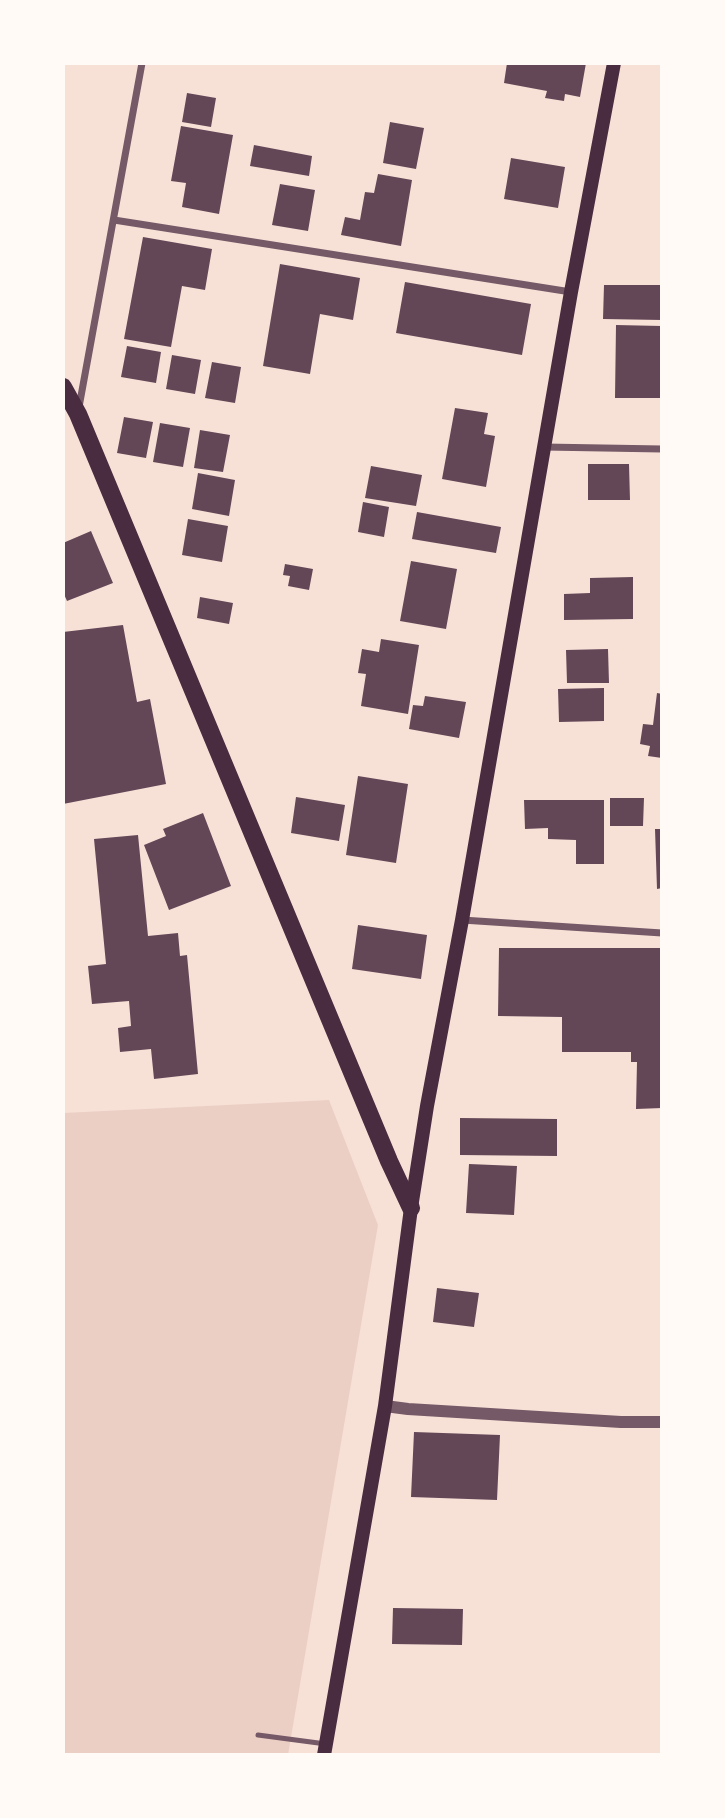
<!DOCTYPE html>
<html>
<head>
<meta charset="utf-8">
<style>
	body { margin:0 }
	#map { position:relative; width:725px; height:1818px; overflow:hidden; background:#f7e1d7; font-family:Arial,sans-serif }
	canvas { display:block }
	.frame { position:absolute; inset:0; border:65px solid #fffaf5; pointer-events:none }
</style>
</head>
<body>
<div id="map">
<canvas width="725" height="1818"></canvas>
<div class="frame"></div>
</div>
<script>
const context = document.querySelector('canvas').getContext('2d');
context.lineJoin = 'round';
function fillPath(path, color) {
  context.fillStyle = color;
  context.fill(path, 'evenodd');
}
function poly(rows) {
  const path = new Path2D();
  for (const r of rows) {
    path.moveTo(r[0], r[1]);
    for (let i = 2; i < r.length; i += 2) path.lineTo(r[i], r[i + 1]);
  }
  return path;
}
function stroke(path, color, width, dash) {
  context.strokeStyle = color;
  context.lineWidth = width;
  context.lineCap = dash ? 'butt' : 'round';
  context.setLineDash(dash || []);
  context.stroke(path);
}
const green = poly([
	[329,1100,378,1225,288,1755,63,1755,63,1113]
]);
const building = poly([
	[507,63,586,63,580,97,565,94,564,101,545,98,547,91,504,83],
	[187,93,216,98,211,127,182,122],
	[390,122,424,128,416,169,383,163],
	[181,126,233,135,219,214,182,207,186,183,171,181],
	[254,145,312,156,309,176,250,166],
	[511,158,565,167,558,208,504,199],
	[378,174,412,180,401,246,341,235,345,217,360,220,365,192,374,193],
	[280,184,315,190,308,231,272,225],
	[143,237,212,249,205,290,182,286,171,347,124,339],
	[280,264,360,278,353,320,320,314,310,374,263,366],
	[405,282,531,304,522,355,396,333],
	[604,285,662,285,662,320,603,319],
	[616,325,662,326,662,398,615,398],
	[127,346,161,352,156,383,121,377],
	[172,355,201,360,195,394,166,389],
	[212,362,241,367,235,403,205,398],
	[455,408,488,413,484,434,495,436,486,487,442,479],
	[124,417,153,422,146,458,117,453],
	[160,423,190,428,183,467,153,462],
	[200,430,230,435,223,472,194,468],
	[588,464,629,464,630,500,588,500],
	[371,466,422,475,416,506,365,498],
	[198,473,235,480,229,516,192,509],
	[363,502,389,507,384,537,358,532],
	[417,512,501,527,496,553,412,539],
	[188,519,228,526,222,562,182,555],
	[91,531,113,583,67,601,63,592,63,543],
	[411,561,457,569,446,629,400,621],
	[285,564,313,569,309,590,288,586,290,576,283,575],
	[633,577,633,619,564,620,564,594,590,593,590,578],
	[200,597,233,603,229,624,197,618],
	[123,625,137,702,150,699,166,784,63,804,63,632],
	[381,639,419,645,408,714,361,706,366,674,358,673,362,649,379,652],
	[608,649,609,683,567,683,566,650],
	[604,688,604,721,559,722,558,689],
	[657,693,662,694,662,758,648,756,650,746,640,744,643,724,653,725],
	[425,696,466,702,459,738,409,729,413,705,423,706],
	[358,776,408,784,396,863,346,855],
	[296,797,345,805,339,841,291,833],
	[610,798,644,798,643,826,610,826],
	[524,800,604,800,604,864,576,864,576,840,548,839,548,828,525,829],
	[203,813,231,886,169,910,144,845,166,836,163,829],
	[655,829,662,829,662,888,657,889],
	[138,835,148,936,178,933,180,956,187,955,198,1074,154,1079,151,1049,120,1052,118,1028,131,1026,129,1001,92,1004,88,966,106,964,94,839],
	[358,925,427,935,421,979,352,969],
	[499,948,662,948,662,1108,636,1109,637,1062,631,1062,631,1052,562,1052,562,1017,498,1016],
	[460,1118,557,1119,557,1156,460,1155],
	[469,1164,517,1166,514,1215,466,1213],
	[437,1288,479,1293,474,1327,433,1322],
	[414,1432,500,1435,497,1500,411,1497],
	[393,1608,463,1609,462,1645,392,1644]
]);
const service = poly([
	[258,1735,326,1744]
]);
const minor = poly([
	[114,220,571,292],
	[79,407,142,63],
	[544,447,662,449],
	[462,920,662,933]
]);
const tertiary = poly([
	[385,1406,408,1409,621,1422,662,1422]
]);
const secondary = poly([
	[324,1755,385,1406,411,1208,427,1106,462,920,571,292,614,63]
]);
const primary = poly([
	[63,387,78,414,389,1161,411,1208]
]);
fillPath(green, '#ebcfc5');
fillPath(building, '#644757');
stroke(service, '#755966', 5);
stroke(minor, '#755966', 7);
stroke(tertiary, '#755966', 12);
stroke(secondary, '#4a2c40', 14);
stroke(primary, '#4a2c40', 18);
</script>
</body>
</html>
